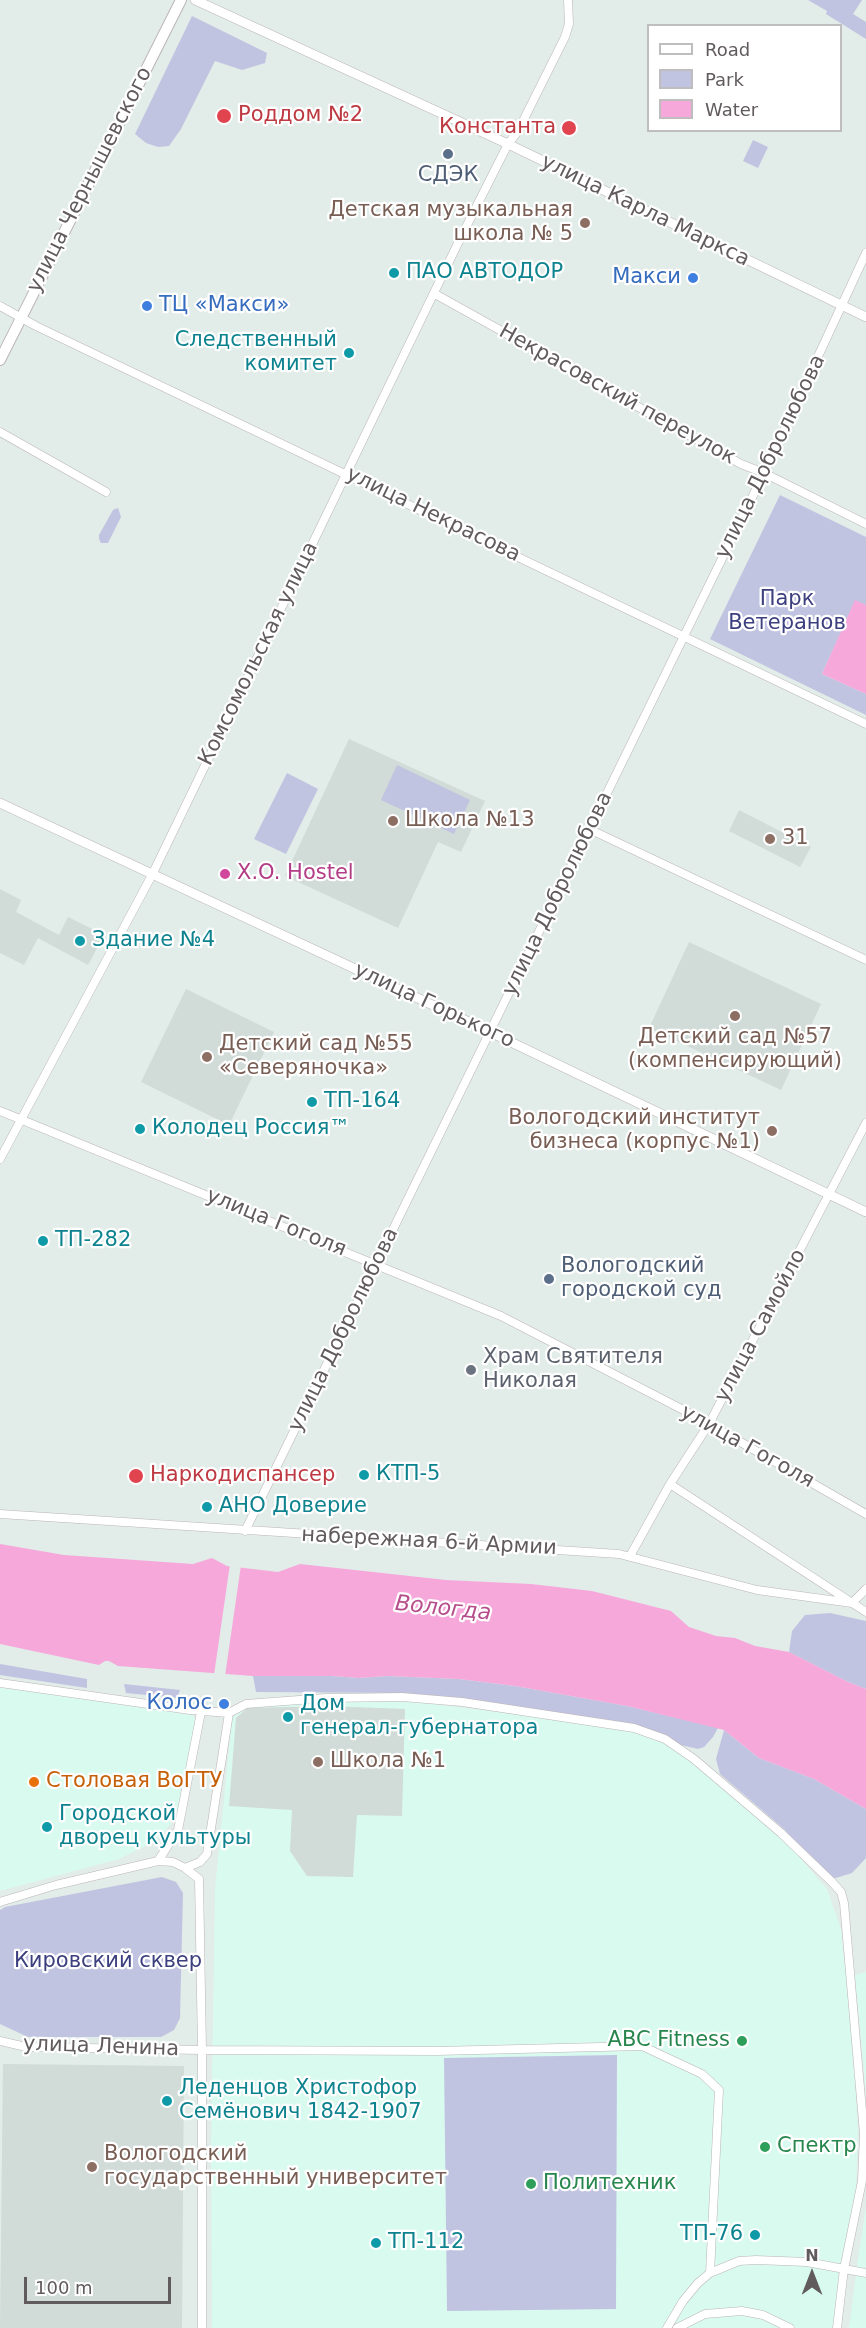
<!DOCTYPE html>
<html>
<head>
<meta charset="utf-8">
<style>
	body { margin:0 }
	#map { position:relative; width:866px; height:2328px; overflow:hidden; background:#e2ece9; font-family:"DejaVu Sans",sans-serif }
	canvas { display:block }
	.legend { position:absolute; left:647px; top:24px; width:195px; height:108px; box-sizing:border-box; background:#fff; border:2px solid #c0bdbf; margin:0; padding:8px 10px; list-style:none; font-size:18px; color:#615b5e }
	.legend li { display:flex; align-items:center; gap:12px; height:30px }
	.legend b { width:30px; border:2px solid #c0bdbf }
	.north { position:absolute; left:782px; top:2244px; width:60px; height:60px; -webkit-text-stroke:4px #fff; paint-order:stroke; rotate:0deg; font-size:16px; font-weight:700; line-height:24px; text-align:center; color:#615b5e }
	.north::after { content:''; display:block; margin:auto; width:21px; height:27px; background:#615b5e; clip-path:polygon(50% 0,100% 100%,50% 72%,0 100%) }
	.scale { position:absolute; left:24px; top:2277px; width:147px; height:27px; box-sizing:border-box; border:3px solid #615b5e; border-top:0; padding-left:8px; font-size:18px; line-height:21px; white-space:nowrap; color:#615b5e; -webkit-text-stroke:4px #fff; paint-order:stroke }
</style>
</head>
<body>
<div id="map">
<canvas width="866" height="2328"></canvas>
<ul class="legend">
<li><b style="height:8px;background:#fff"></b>Road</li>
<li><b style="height:16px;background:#c1c4e1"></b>Park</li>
<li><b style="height:16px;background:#f6a8db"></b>Water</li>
</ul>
<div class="north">N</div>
<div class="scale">100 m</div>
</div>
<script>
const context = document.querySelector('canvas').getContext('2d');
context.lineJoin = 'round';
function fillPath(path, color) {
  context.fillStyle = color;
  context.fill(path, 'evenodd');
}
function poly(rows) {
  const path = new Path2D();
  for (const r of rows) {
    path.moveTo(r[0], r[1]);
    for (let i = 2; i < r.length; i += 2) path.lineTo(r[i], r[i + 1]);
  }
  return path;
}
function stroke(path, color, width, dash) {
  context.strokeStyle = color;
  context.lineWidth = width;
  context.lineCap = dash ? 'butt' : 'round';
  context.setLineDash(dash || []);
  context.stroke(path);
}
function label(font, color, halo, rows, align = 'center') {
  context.font = font + ' "DejaVu Sans",sans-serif';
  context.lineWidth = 4.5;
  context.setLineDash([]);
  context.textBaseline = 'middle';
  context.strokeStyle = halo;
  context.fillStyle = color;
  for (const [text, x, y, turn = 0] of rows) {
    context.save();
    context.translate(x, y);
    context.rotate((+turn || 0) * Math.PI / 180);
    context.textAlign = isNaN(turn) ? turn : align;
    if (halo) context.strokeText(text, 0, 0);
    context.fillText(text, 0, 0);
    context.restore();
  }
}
const commercial = poly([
	[0,1686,185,1711,192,1714,196,1720,194,1749,176,1815,165,1832,150,1844,119,1859,0,1891],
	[402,1700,562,1720,633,1732,664,1742,692,1762,779,1834,827,1889,841,1929,853,2044,858,2132,856,2189,844,2269,837,2328,212,2328,211,2148,215,1888,232,1718,246,1706],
	[866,1972,866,2094,855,1975],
	[866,2207,866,2328,849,2328,857,2266]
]);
const education = poly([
	[349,739,485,801,461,852,438,842,398,928,285,876],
	[739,810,811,847,800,867,729,831],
	[0,889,21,900,16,912,59,935,68,917,104,935,88,965,38,938,24,965,0,953],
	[689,942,821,1004,781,1090,649,1028],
	[186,989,274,1032,229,1125,141,1082],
	[326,1706,405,1709,402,1816,357,1815,353,1877,307,1876,290,1851,292,1810,229,1806,236,1718,247,1708],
	[3,2064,184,2066,182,2328,0,2328]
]);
const green = poly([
	[808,0,862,0,853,14,866,22,866,39,826,14,827,11],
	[192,16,267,53,265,63,242,70,215,61,181,129,169,146,158,147,146,143,135,134],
	[753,140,768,147,758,168,743,161],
	[780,495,866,537,866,605,855,601,822,674,866,694,866,715,710,639],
	[118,508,121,517,108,543,101,543,99,539,99,535,113,510],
	[397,765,470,800,454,834,381,800],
	[287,773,318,789,286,854,254,839],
	[830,1613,866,1621,866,1689,848,1682,789,1652,792,1631,805,1615],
	[0,1664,87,1679,87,1688,0,1675],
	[253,1676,332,1676,359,1678,387,1676,459,1679,515,1686,627,1706,718,1728,713,1737,704,1747,698,1749,681,1745,665,1737,402,1693,256,1692],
	[124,1684,180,1690,177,1698,126,1693],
	[724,1730,759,1758,814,1779,866,1809,866,1858,852,1873,836,1878,824,1876,784,1829,720,1774,716,1759],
	[162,1877,176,1882,183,1893,180,2018,174,2030,161,2037,28,2037,0,2024,0,1910,5,1907],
	[617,2055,616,2309,447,2311,444,2058]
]);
const water = poly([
	[855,600,866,605,866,694,822,674],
	[0,1544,64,1555,193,1564,212,1558,227,1566,278,1572,300,1564,446,1580,531,1584,592,1591,671,1611,689,1627,716,1636,735,1638,755,1646,789,1652,848,1682,866,1689,866,1809,814,1779,759,1758,724,1730,627,1706,515,1686,459,1679,387,1676,359,1678,332,1676,253,1676,118,1666,109,1661,105,1661,99,1665,0,1644]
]);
const pier = poly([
	[230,1564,241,1565,225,1676,214,1675]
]);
const minor = poly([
	[435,294,741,464,764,473,866,524],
	[0,306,36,326,866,724],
	[0,432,106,492],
	[589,829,866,960],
	[0,1111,501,1316,697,1417,866,1514],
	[0,1159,152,875,460,239,508,144,518,131,565,37,569,24,568,0],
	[670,1484,866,1612],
	[0,1514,619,1554,757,1590,852,1603,866,1589],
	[245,1531,764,473,866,253],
	[630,1556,670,1484,709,1424,866,1123],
	[0,1683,190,1710,229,1713,246,1704,326,1698,402,1697,462,1702,634,1728,665,1739,694,1759,781,1833,832,1882,841,1892,844,1903,864,2134,862,2181,844,2269,837,2328],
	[158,1861,178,1830,201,1712],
	[185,1868,200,1862,207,1854,229,1713],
	[0,1902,56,1885,158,1861,173,1862,185,1868,199,1879,202,2050,202,2328],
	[0,2041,26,2047,202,2050,437,2051,642,2046,702,2074,719,2090,710,2273],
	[667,2328,683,2301,698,2283,710,2273,739,2261,756,2260,807,2262,866,2273],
	[677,2328,705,2314,742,2311,763,2315,790,2328]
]);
const tertiary = poly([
	[195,0,508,144,866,317],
	[0,803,469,1022,866,1212]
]);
const secondary = poly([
	[0,360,181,0]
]);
const markers = [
	[224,116,8,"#e0444e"],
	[569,128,8,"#e0444e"],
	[448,154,6,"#5c6f8a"],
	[585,223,6,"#8d6e63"],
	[394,273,6,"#0f9aa8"],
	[693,278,6,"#3f7fe0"],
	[147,306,6,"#3f7fe0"],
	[349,353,6,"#0f9aa8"],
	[393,821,6,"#8d6e63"],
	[770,839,6,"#8d6e63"],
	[225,874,6,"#d1479c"],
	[80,941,6,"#0f9aa8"],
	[735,1016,6,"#8d6e63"],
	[207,1057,6,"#8d6e63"],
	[312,1102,6,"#0f9aa8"],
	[140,1129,6,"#0f9aa8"],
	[772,1131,6,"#8d6e63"],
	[43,1241,6,"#0f9aa8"],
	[549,1279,6,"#5c6f8a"],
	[471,1370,6,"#6b7280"],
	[364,1475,6,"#0f9aa8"],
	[136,1476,8,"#e0444e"],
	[207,1507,6,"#0f9aa8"],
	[224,1704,6,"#3f7fe0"],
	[288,1717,6,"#0f9aa8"],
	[318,1762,6,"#8d6e63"],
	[34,1782,6,"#e8710a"],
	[47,1827,6,"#0f9aa8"],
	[742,2041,6,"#2e9e5b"],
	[167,2101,6,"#0f9aa8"],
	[765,2147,6,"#2e9e5b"],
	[92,2167,6,"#8d6e63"],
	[531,2184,6,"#2e9e5b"],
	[755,2235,6,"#0f9aa8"],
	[376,2243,6,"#0f9aa8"]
];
const healthNames = [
	["Роддом №2",238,116],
	["Константа",556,128,"right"],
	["Наркодиспансер",150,1476]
];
const serviceNames = [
	["СДЭК",448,176],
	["Вологодский",561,1267,"left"],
	["городской суд",561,1291,"left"]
];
const streetNames = [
	["улица Чернышевского",90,180,-63],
	["улица Карла Маркса",645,211,26],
	["Некрасовский переулок",617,395,29],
	["улица Добролюбова",771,457,-64],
	["улица Некрасова",433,515,26],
	["Комсомольская улица",259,654,-64],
	["улица Добролюбова",558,894,-64],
	["улица Горького",434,1006,25],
	["улица Гоголя",276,1223,22],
	["улица Самойло",761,1326,-62],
	["улица Добролюбова",344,1330,-64],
	["улица Гоголя",747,1447,29],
	["набережная 6-й Армии",429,1542,3],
	["улица Ленина",101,2047,2]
];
const educationNames = [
	["Детская музыкальная",573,211,"right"],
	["школа № 5",573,235,"right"],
	["Школа №13",405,821],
	["31",782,839],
	["Детский сад №57",735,1038,"center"],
	["(компенсирующий)",735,1062,"center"],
	["Детский сад №55",219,1045],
	["«Северяночка»",219,1069],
	["Вологодский институт",760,1119,"right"],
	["бизнеса (корпус №1)",760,1143,"right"],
	["Школа №1",330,1762],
	["Вологодский",104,2155],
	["государственный университет",104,2179]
];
const cultureNames = [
	["ПАО АВТОДОР",406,273],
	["Следственный",337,341,"right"],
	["комитет",337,365,"right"],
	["Здание №4",92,941],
	["ТП-164",324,1102],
	["Колодец Россия™",152,1129],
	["ТП-282",55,1241],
	["КТП-5",376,1475],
	["АНО Доверие",219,1507],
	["Дом",300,1705],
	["генерал-губернатора",300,1729],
	["Городской",59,1815],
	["дворец культуры",59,1839],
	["Леденцов Христофор",179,2089],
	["Семёнович 1842-1907",179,2113],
	["ТП-76",743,2235,"right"],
	["ТП-112",388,2243]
];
const shopNames = [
	["Макси",681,278],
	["ТЦ «Макси»",159,306,"left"],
	["Колос",212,1704]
];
const parkNames = [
	["Парк",787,600],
	["Ветеранов",787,624],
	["Кировский сквер",108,1962]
];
const hotelNames = [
	["X.O. Hostel",237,874]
];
const worshipNames = [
	["Храм Святителя",483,1358],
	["Николая",483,1382]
];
const foodNames = [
	["Столовая ВоГТУ",46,1782]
];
const leisureNames = [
	["ABC Fitness",730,2041,"right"],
	["Спектр",777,2147],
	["Политехник",543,2184]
];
const waterNames = [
	["Вологда",443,1609,6]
];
fillPath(commercial, '#d9faef');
fillPath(education, '#d1dbd7');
fillPath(green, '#c1c4e1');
fillPath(water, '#f6a8db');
fillPath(pier, '#e2ece9');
stroke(minor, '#bbb5b8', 9);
stroke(tertiary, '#bbb5b8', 10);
stroke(secondary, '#bbb4b7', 12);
stroke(minor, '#fff', 8);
stroke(tertiary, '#fff', 9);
stroke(secondary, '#fff', 10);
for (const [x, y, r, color] of markers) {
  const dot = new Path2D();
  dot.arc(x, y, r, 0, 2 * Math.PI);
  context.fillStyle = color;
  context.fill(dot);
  stroke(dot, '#fff', 2);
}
label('21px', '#be3a42', '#fff', healthNames, 'left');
label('21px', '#4e5e75', '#fff', serviceNames);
label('21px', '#615b5e', '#fff', streetNames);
label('21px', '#785e54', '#fff', educationNames, 'left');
label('21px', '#0d838f', '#fff', cultureNames, 'left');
label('21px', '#366cbe', '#fff', shopNames, 'right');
label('21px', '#3d407e', '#fff', parkNames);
label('21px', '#b23c85', '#fff', hotelNames, 'left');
label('21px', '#5b616d', '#fff', worshipNames, 'left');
label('21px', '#c56008', '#fff', foodNames, 'left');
label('21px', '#27864d', '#fff', leisureNames, 'left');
label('italic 22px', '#b64e8b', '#fff', waterNames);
</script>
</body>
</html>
